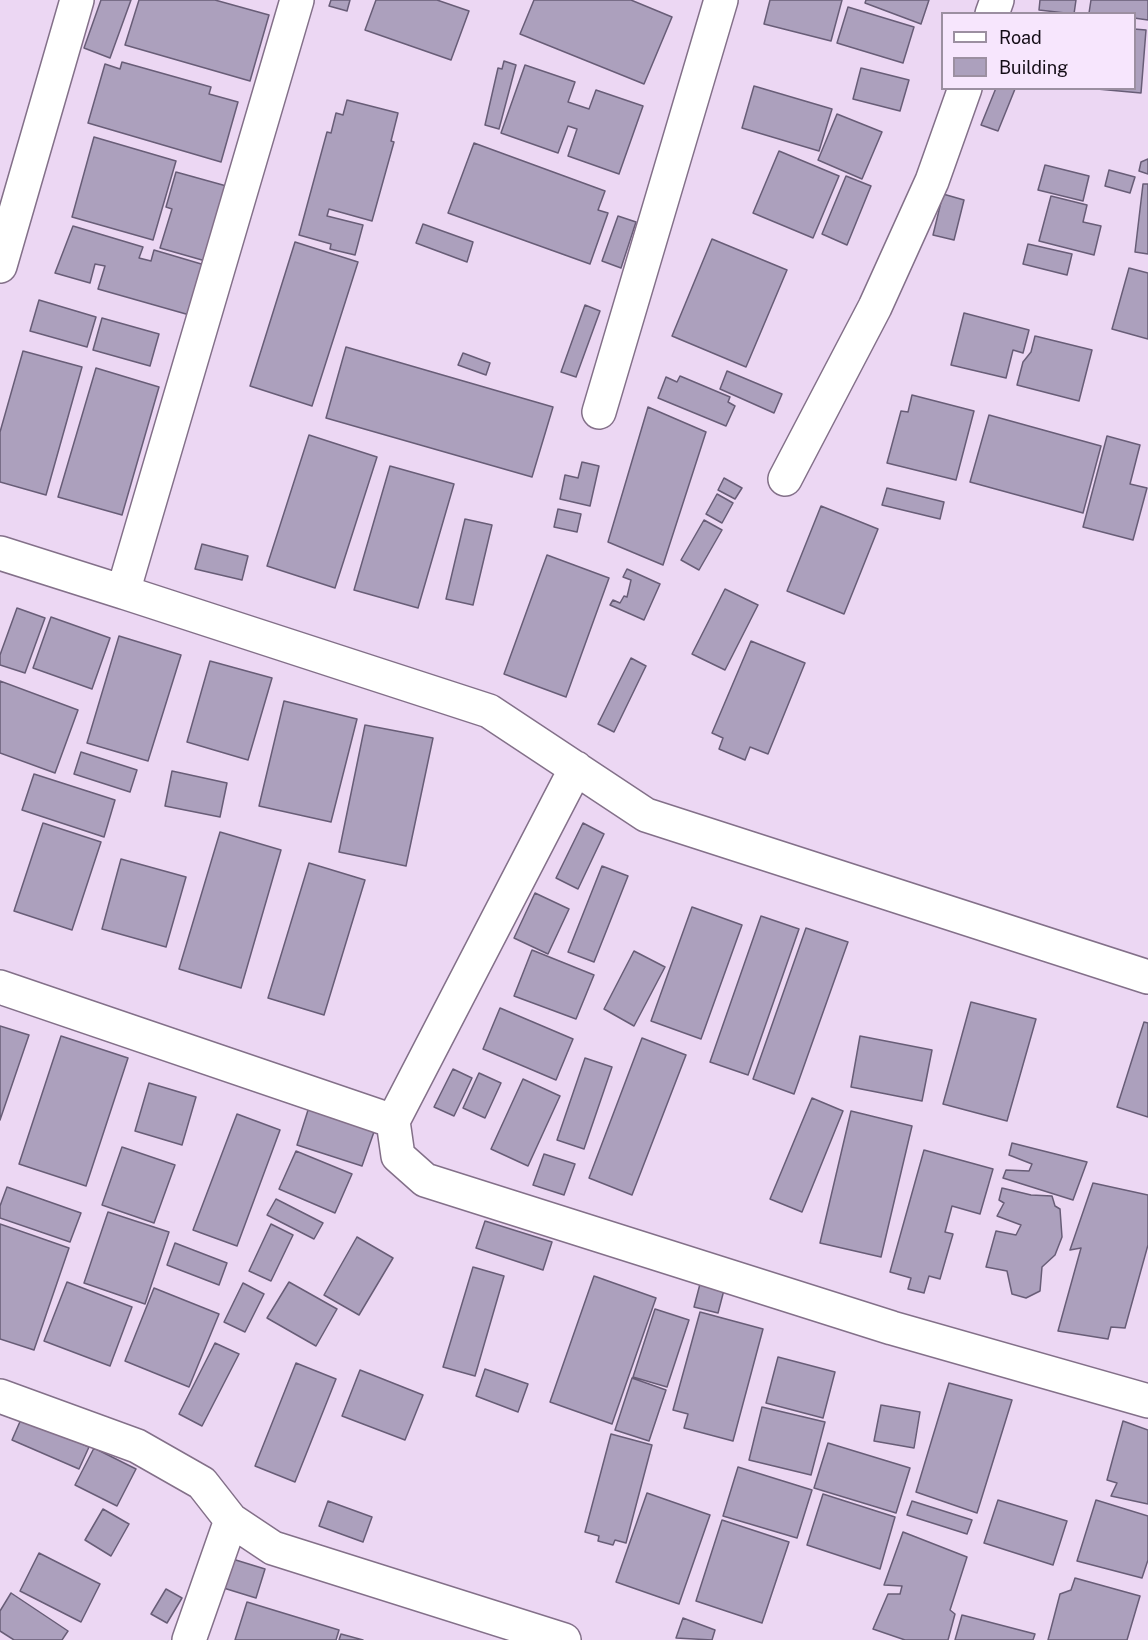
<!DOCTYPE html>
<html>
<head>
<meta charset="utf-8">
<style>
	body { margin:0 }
	#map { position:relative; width:1148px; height:1640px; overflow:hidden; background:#ecd7f3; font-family:"Public Sans",sans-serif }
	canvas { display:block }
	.legend { position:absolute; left:941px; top:12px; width:195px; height:78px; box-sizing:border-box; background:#f7e6fd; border:2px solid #9c8fa1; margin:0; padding:8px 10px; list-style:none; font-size:18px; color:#140d16 }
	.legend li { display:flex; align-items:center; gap:12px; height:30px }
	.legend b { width:30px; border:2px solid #9c8fa1 }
</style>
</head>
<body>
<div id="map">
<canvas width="1148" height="1640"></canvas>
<ul class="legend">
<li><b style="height:8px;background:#fff"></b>Road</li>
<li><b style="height:16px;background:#aca0bd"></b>Building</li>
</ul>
</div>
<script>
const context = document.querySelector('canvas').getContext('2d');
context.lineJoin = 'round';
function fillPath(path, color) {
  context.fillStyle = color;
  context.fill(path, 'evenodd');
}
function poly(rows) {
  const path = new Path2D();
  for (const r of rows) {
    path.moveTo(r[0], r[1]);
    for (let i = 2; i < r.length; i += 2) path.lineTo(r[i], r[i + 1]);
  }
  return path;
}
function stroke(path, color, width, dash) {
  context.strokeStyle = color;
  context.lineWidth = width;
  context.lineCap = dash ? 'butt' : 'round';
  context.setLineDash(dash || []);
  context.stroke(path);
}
const building = poly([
	[101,0,131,0,110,58,84,48,101,0],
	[139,0,215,0,269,15,250,81,125,45,139,0],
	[331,0,350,0,347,11,329,6,331,0],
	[376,0,437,0,469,11,451,60,365,30,376,0],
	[534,0,631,0,672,17,644,84,520,34,534,0],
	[770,0,842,0,831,41,764,24,770,0],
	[866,0,929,0,921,24,865,3,866,0],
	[1040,0,1076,0,1074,14,1039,10,1040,0],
	[1091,0,1148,0,1148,20,1134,18,1134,14,1089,13,1091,0],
	[848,7,914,27,903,63,837,43,848,7],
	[1134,29,1146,30,1141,93,1086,88,1134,88,1134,29],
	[504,61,516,65,499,129,485,125,498,68,502,69,504,61],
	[122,62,211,87,209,94,238,102,221,162,88,123,105,64,120,69,122,62],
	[525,65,575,82,568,102,589,109,596,90,643,106,619,174,568,156,577,129,568,126,558,153,501,133,525,65],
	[861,68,909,80,900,111,853,99,861,68],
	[754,86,832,109,819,151,742,128,754,86],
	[996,88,1015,89,998,131,981,125,996,88],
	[347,100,398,113,391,141,394,142,372,221,329,209,327,216,363,225,355,255,330,249,331,244,299,235,327,132,331,133,336,113,343,115,347,100],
	[837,114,882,132,862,179,818,160,837,114],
	[94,137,176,161,153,240,72,217,94,137],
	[474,143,605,191,598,210,608,213,590,264,448,213,474,143],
	[779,151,839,176,813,238,753,213,779,151],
	[1148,159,1148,174,1139,171,1141,162,1148,159],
	[1045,165,1089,176,1083,201,1038,190,1045,165],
	[1109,170,1135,177,1130,193,1105,186,1109,170],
	[176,172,230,187,209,262,160,248,172,209,166,207,176,172],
	[846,176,871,186,847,245,822,234,846,176],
	[1143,184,1148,184,1148,254,1135,252,1143,184],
	[943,194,964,200,954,240,933,235,943,194],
	[1051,196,1087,205,1083,222,1101,226,1094,255,1039,241,1051,196],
	[618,216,636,222,621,268,602,261,618,216],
	[423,224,473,242,467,262,416,243,423,224],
	[73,226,143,247,139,258,151,261,154,250,208,266,193,316,98,289,105,266,95,264,90,283,55,273,73,226],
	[712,239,787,270,746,367,672,336,712,239],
	[295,242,358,262,312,406,250,386,295,242],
	[1028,244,1072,254,1067,275,1023,264,1028,244],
	[1129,268,1148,273,1148,339,1112,329,1129,268],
	[39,300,96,317,87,347,30,331,39,300],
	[585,305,600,311,576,377,561,372,585,305],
	[964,313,1029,330,1023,353,1013,350,1006,378,951,365,964,313],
	[102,318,159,334,150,366,93,350,102,318],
	[1035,336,1092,350,1079,401,1017,385,1023,362,1031,352,1035,336],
	[346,347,553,407,532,477,326,418,346,347],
	[23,351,82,367,46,495,0,482,0,432,23,351],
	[463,353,490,363,486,375,458,365,463,353],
	[96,368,159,387,122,515,58,497,96,368],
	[727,371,782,394,774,413,720,389,727,371],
	[680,376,730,397,728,402,735,406,726,426,658,398,666,377,677,382,680,376],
	[912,395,974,411,956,480,887,463,901,411,908,412,912,395],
	[648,407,706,432,663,565,608,542,648,407],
	[989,415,1101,446,1083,513,970,482,989,415],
	[309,435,377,457,335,588,267,566,309,435],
	[1107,436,1140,445,1130,484,1147,488,1133,540,1083,527,1107,436],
	[582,462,599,466,590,506,560,499,565,475,578,478,582,462],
	[390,466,454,484,418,608,354,590,390,466],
	[724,478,742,488,735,499,718,490,724,478],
	[887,488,944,502,940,519,882,505,887,488],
	[717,494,733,503,722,523,706,514,717,494],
	[821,506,878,529,844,614,787,591,821,506],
	[558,509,581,514,577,532,554,527,558,509],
	[465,519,492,525,473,605,446,599,465,519],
	[704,520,722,530,699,570,681,560,704,520],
	[202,544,248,556,242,580,195,569,202,544],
	[547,555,609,578,566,697,504,674,547,555],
	[627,569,660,584,644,620,610,605,613,600,620,603,624,596,627,597,631,580,623,577,627,569],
	[725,589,758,605,725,670,692,654,725,589],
	[17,608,45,618,25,673,0,665,0,655,17,608],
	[51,617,110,638,92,689,33,668,51,617],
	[119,636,181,655,148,761,87,743,119,636],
	[751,641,805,663,768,754,750,747,745,760,719,749,723,738,712,733,751,641],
	[631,658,646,666,614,732,598,724,631,658],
	[210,661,272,678,248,760,187,742,210,661],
	[0,681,78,710,55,773,0,753,0,681],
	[284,701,357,719,331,822,259,806,284,701],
	[365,725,433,738,406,866,339,852,365,725],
	[81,752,137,770,130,792,74,774,81,752],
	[172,771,227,783,220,817,165,806,172,771],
	[34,774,115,800,104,837,22,810,34,774],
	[43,823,101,842,72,930,14,911,43,823],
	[583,823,604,834,578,889,556,878,583,823],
	[220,832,281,850,241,988,179,969,220,832],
	[121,859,186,877,166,947,102,929,121,859],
	[309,863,365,880,324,1015,268,998,309,863],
	[602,866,628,876,594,962,568,952,602,866],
	[535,893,569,909,548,954,514,938,535,893],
	[692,907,742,925,701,1039,651,1021,692,907],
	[761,916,799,929,748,1075,710,1062,761,916],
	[806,928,848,942,794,1094,753,1079,806,928],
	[532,950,594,975,576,1019,514,996,532,950],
	[634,951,665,967,634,1026,604,1009,634,951],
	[971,1002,1036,1019,1007,1121,943,1104,971,1002],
	[500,1008,573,1039,556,1080,483,1049,500,1008],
	[1144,1022,1148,1023,1148,1117,1117,1107,1144,1022],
	[0,1026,29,1035,0,1120,0,1026],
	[61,1036,128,1058,86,1186,19,1164,61,1036],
	[860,1036,932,1050,922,1101,851,1087,860,1036],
	[642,1038,686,1055,632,1195,589,1178,642,1038],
	[585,1058,612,1067,584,1149,557,1140,585,1058],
	[453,1069,472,1078,454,1116,434,1107,453,1069],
	[479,1073,501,1083,485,1118,463,1108,479,1073],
	[523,1079,560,1096,528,1166,491,1149,523,1079],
	[149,1083,196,1097,182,1145,135,1131,149,1083],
	[812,1098,843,1111,802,1212,770,1199,812,1098],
	[309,1107,375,1129,362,1166,297,1145,309,1107],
	[851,1111,912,1126,881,1257,820,1243,851,1111],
	[237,1114,280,1130,237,1246,193,1230,237,1114],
	[1012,1143,1087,1162,1073,1200,1003,1178,1006,1170,1029,1171,1032,1164,1009,1155,1012,1143],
	[122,1147,175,1165,154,1223,102,1205,122,1147],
	[924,1150,993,1169,980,1214,952,1206,945,1232,953,1234,940,1279,929,1276,924,1293,908,1289,911,1278,890,1272,924,1150],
	[296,1151,352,1174,335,1213,279,1189,296,1151],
	[544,1154,575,1164,564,1195,533,1185,544,1154],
	[1093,1183,1148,1195,1148,1245,1125,1328,1111,1327,1108,1339,1058,1331,1081,1248,1070,1250,1093,1183],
	[7,1187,81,1213,70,1242,0,1218,0,1206,7,1187],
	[1002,1188,1031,1195,1052,1196,1055,1206,1060,1209,1062,1237,1055,1255,1042,1267,1040,1291,1026,1298,1012,1294,1007,1271,986,1267,996,1231,1016,1235,1021,1225,997,1216,1004,1203,999,1200,1002,1188],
	[276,1199,323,1223,314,1239,267,1215,276,1199],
	[108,1212,169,1232,145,1304,84,1283,108,1212],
	[485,1221,552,1242,543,1270,476,1248,485,1221],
	[0,1224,69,1248,34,1350,0,1339,0,1224],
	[271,1224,293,1235,271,1281,249,1271,271,1224],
	[357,1237,393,1258,359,1315,324,1295,357,1237],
	[175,1243,227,1263,219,1285,167,1265,175,1243],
	[473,1267,504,1276,475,1376,443,1367,473,1267],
	[594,1276,656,1298,612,1424,550,1402,594,1276],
	[67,1282,132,1307,110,1366,44,1341,67,1282],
	[289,1282,337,1309,316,1346,267,1318,289,1282],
	[243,1283,264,1294,245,1332,224,1322,243,1283],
	[700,1284,724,1290,718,1313,694,1307,700,1284],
	[154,1288,219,1314,189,1387,125,1361,154,1288],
	[655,1309,689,1320,667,1387,633,1377,655,1309],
	[700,1312,763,1329,733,1441,684,1428,688,1414,673,1410,700,1312],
	[215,1343,239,1354,202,1426,179,1414,215,1343],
	[778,1357,835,1372,823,1418,766,1403,778,1357],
	[296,1363,336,1379,295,1482,255,1466,296,1363],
	[485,1369,528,1384,518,1412,476,1396,485,1369],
	[360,1370,423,1395,405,1440,342,1416,360,1370],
	[632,1378,666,1390,649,1441,615,1430,632,1378],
	[949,1383,1012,1400,977,1513,916,1492,949,1383],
	[881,1405,920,1412,914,1448,874,1441,881,1405],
	[762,1407,825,1422,811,1475,749,1460,762,1407],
	[22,1417,89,1447,79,1469,12,1440,22,1417],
	[1123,1421,1148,1430,1148,1504,1111,1496,1117,1483,1107,1480,1123,1421],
	[611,1434,652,1445,626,1543,615,1540,613,1545,598,1541,599,1536,585,1532,611,1434],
	[828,1443,910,1468,896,1513,814,1488,828,1443],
	[94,1448,136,1469,117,1506,75,1485,94,1448],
	[738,1467,812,1490,797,1538,723,1516,738,1467],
	[647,1493,710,1515,679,1604,616,1582,647,1493],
	[823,1494,895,1517,880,1569,807,1545,823,1494],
	[998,1500,1067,1521,1053,1565,984,1543,998,1500],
	[1096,1500,1148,1516,1148,1560,1142,1578,1077,1561,1096,1500],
	[328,1501,372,1517,363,1542,319,1526,328,1501],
	[912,1501,972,1520,967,1534,907,1515,912,1501],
	[103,1509,129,1524,111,1556,85,1540,103,1509],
	[722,1520,789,1542,762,1623,696,1601,722,1520],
	[903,1532,967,1557,950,1610,955,1614,948,1640,905,1640,873,1629,888,1594,900,1594,902,1586,884,1585,903,1532],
	[39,1553,100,1584,81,1622,20,1591,39,1553],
	[226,1557,265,1569,256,1598,217,1586,226,1557],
	[1075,1578,1140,1596,1127,1640,1048,1640,1060,1594,1071,1590,1075,1578],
	[166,1589,182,1598,167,1623,151,1614,166,1589],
	[11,1593,68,1631,62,1640,14,1640,0,1631,0,1611,11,1593],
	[247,1602,339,1630,336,1640,235,1640,247,1602],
	[962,1615,1035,1634,1033,1640,955,1640,962,1615],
	[683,1618,715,1630,712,1640,676,1638,683,1618],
	[341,1634,363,1640,339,1640,341,1634]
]);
const minor = poly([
	[297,0,123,592,489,711,646,815,1148,977],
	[992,14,997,0],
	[0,266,77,0],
	[599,412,721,0],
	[785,479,875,307,932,181,965,88],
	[0,553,123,592],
	[576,768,393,1121,398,1156,425,1180,892,1328,1148,1401],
	[0,987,393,1121],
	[0,1396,137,1446,202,1483,231,1520,273,1548,564,1640],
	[189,1640,231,1520]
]);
fillPath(building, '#aca0bd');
stroke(building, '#685d77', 1.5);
stroke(minor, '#837089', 36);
stroke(minor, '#fff', 33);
</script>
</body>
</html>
